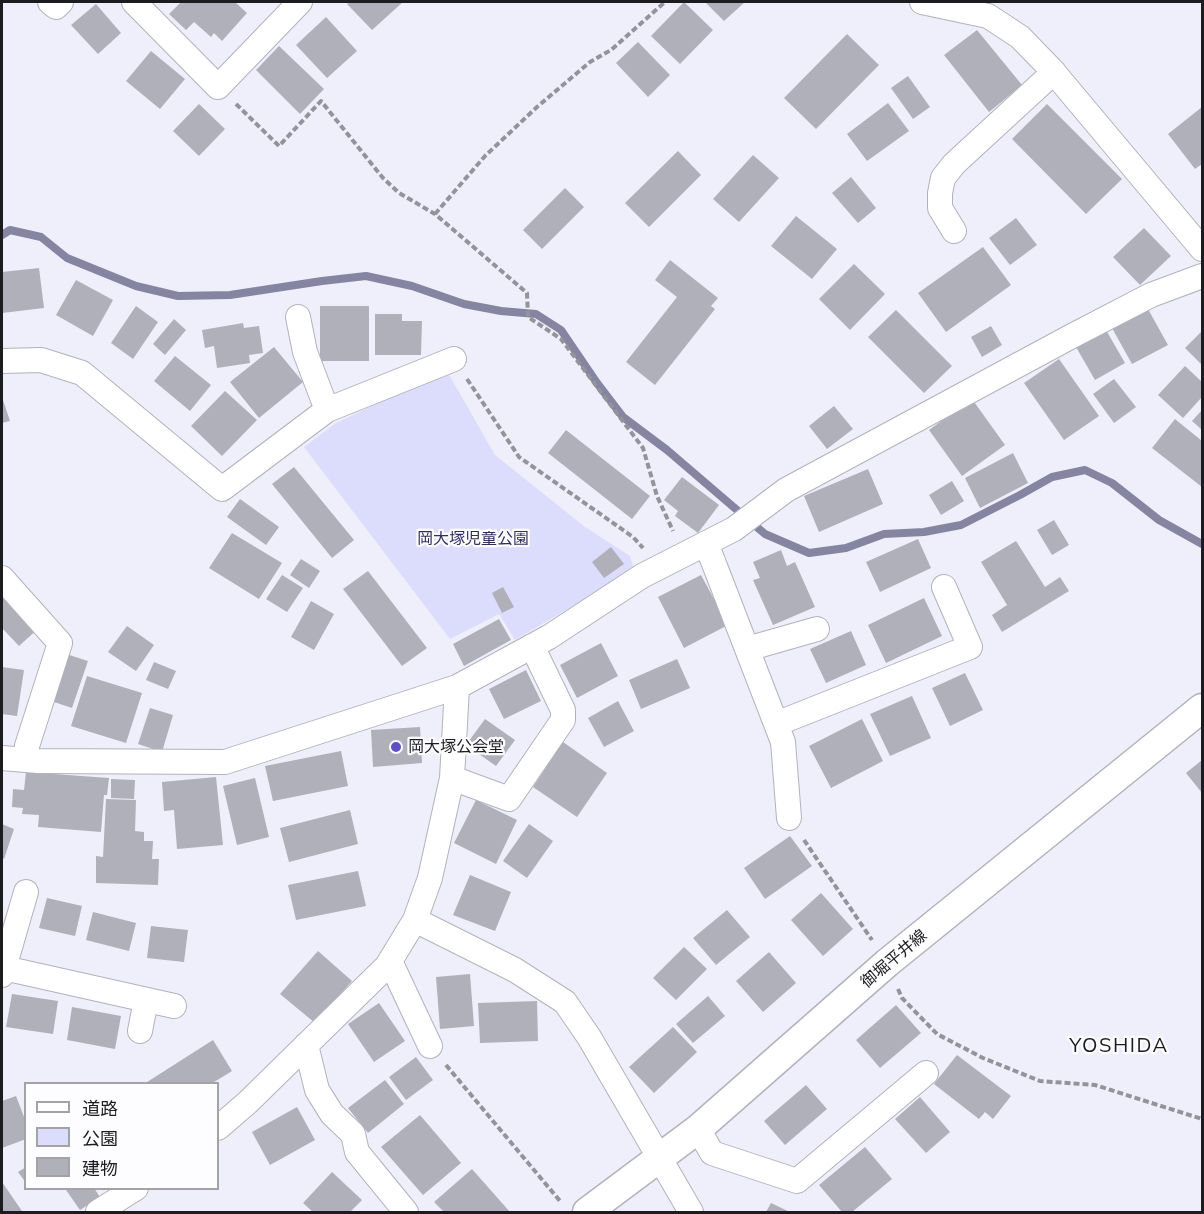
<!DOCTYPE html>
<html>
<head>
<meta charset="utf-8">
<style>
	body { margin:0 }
	#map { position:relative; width:1204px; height:1214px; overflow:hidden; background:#eeeffa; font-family:Mulish,"Noto Sans JP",sans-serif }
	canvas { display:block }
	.frame { position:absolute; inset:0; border:3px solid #1c1c20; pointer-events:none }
	.legend { position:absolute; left:24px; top:1082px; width:195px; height:108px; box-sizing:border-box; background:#fdfdff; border:2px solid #a3a3a6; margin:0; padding:8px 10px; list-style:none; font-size:18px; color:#1c1c20 }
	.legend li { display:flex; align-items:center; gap:12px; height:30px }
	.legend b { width:30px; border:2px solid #a3a3a6 }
</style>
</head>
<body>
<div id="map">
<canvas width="1204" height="1214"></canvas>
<div class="frame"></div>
<ul class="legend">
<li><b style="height:8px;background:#fff"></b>道路</li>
<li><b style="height:16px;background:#dcdcfc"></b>公園</li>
<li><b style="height:16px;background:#b0b0bb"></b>建物</li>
</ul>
</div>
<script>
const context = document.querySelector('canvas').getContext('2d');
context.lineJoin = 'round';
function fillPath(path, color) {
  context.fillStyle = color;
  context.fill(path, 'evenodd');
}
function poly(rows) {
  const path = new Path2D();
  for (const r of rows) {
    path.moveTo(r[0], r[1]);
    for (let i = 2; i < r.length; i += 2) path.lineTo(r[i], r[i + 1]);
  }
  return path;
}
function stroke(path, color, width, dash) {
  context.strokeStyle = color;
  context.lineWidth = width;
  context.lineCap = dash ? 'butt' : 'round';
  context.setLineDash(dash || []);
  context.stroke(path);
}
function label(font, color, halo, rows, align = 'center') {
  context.font = font + ' Mulish,"Noto Sans JP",sans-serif';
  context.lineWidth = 4.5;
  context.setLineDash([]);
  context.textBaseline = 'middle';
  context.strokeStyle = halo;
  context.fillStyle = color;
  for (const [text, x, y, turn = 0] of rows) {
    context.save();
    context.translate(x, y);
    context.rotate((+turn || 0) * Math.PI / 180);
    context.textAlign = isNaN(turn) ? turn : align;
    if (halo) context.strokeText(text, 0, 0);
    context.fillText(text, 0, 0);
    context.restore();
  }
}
const green = poly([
	[447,371,495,455,585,527,630,556,634,570,515,640,499,614,450,639,304,447,336,423]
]);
const stream = poly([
	[2,235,10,230,41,237,67,258,136,286,178,296,230,295,322,281,366,276,412,286,464,304,501,311,536,314,561,330,597,383,623,417,667,450,765,534,809,553,846,548,884,534,924,532,961,525,1020,495,1052,477,1085,470,1112,483,1159,520,1202,544]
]);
const building = poly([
	[181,2,235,2,247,13,222,41,214,33,211,37,194,22,186,30,169,14],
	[350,2,403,2,372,30,347,4],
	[684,2,713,30,680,64,651,36],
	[705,2,745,2,724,21],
	[96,4,121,33,98,54,71,25],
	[326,17,357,51,327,78,296,45],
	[977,30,1022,85,989,112,944,55],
	[847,34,879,65,816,129,784,98],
	[638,42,670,75,648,97,616,63],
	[279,46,324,89,300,114,256,70],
	[151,51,185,79,160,109,126,81],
	[908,76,930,107,913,119,891,88],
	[888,103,909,131,867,161,847,134],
	[199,104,225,129,199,156,173,131],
	[1047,104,1122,179,1086,214,1012,139],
	[1202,107,1202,164,1195,169,1168,134],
	[678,151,701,175,649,227,625,203],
	[753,155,779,178,739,222,713,199],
	[851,177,876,208,858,223,832,193],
	[565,188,584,207,542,249,523,230],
	[796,216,837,249,812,279,771,246],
	[1016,218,1037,245,1010,265,989,238],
	[1144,228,1171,256,1140,285,1113,257],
	[983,247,1011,285,946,332,918,293],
	[670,260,718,298,711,306,715,309,655,385,626,362,677,297,655,280],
	[854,264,885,294,850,330,819,299],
	[39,268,44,308,2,313,2,272],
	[76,280,113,300,93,336,56,315],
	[136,306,158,322,133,359,111,343],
	[320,306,369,306,369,361,320,361],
	[1148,309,1168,345,1132,364,1112,328],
	[896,310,952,366,924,393,868,337],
	[375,314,402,314,402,321,422,321,421,355,375,355],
	[174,319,186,330,165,355,153,344],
	[243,323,244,328,259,326,263,353,249,355,250,363,217,368,214,346,205,348,202,330],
	[991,326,1002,345,982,357,971,337],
	[1106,330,1125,363,1095,380,1076,347],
	[1202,331,1202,365,1185,348],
	[274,347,303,382,259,418,230,382],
	[175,356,211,385,190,411,154,381],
	[1059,359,1099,416,1064,440,1024,383],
	[1185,366,1202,382,1202,397,1183,418,1158,395],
	[1114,379,1136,407,1114,423,1093,394],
	[225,391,257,420,222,456,191,426],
	[2,397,10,421,2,423],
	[972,399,1005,445,962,476,929,430],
	[834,406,853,429,827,449,809,426],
	[1202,410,1202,430,1192,421],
	[1175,419,1202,441,1202,487,1152,448],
	[566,430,650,496,632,519,548,453],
	[1013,453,1028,483,980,508,965,478],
	[294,467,354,540,332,558,272,484],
	[868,469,883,504,819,532,804,496],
	[682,477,719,505,698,533,675,516,678,511,664,500],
	[952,481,964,501,941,515,929,495],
	[240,499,279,527,266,545,227,517],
	[1054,520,1069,545,1052,555,1037,530],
	[232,533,282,563,259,599,209,568],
	[918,539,931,568,880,592,866,562],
	[1016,541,1045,587,1060,577,1069,591,1002,632,992,615,1007,605,981,562],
	[611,547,624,564,604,578,592,562],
	[781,550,787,566,795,562,815,607,773,625,753,580,760,578,753,562],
	[301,559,320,571,309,588,290,575],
	[368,571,427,648,402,666,343,589],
	[282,575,303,588,287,612,266,599],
	[701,575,728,625,684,648,658,597],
	[503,587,514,607,502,613,492,593],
	[2,595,41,626,19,646,2,628],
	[924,598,942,636,886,663,868,625],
	[311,601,334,614,314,650,291,637],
	[499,619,511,640,464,666,453,644],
	[127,626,154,645,136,671,108,652],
	[851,631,866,665,826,683,810,649],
	[601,643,618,676,577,698,560,665],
	[66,654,88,661,72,708,51,701],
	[677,659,690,688,641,709,629,680],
	[154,662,176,671,168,689,146,680],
	[2,667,24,670,17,716,2,714],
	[526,670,541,701,504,719,489,689],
	[965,673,983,710,950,726,932,688],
	[87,676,142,693,126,743,71,726],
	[912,696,931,738,890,756,870,714],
	[618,701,634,731,604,747,588,718],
	[150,708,173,715,162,752,138,744],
	[485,719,515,740,496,766,466,745],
	[862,719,883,761,831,788,809,746],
	[420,727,422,763,373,767,371,730],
	[563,742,607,773,577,817,533,787],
	[341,751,348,786,273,801,265,766],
	[1202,760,1202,793,1186,773],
	[26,772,109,778,107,795,104,795,101,832,38,827,39,815,22,814,23,808,12,807,13,789,24,790],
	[216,777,223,845,177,849,174,810,164,811,162,782],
	[255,778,269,837,237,845,223,786],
	[111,779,135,780,134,799,111,798],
	[106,799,136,800,135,831,144,832,144,841,153,841,152,859,159,859,158,885,96,883,96,856,103,857],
	[476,800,517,820,496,864,454,843],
	[350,810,358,844,289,862,280,828],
	[2,824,14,829,4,859,2,858],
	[529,824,553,841,527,878,503,861],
	[790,836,812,866,765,899,744,868],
	[358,871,366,906,296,920,288,885],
	[470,875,511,892,495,931,453,915],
	[821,893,853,929,823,956,791,920],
	[47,898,82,906,75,936,39,928],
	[727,910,750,937,716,965,693,938],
	[93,912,136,923,129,951,86,940],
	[151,926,188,930,184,962,147,958],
	[684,947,707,969,676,1000,653,978],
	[318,951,352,981,315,1023,280,994],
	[769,952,796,983,763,1012,736,981],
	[470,974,474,1026,440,1029,436,977],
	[12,994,58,1001,53,1034,6,1027],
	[708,996,725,1016,693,1043,676,1024],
	[537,1001,538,1041,480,1043,478,1003],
	[379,1003,405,1041,374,1062,348,1024],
	[896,1005,921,1033,880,1068,856,1040],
	[72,1007,121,1016,115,1049,67,1040],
	[673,1027,697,1052,654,1093,629,1067],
	[213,1040,232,1071,211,1084,144,1084],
	[957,1055,1011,1096,993,1119,985,1112,979,1119,934,1084],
	[416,1057,433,1080,406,1100,389,1077],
	[385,1080,404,1104,368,1133,348,1108],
	[806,1085,827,1109,785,1145,764,1121],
	[16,1096,26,1122,26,1139,2,1148,2,1101],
	[920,1097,950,1132,926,1153,895,1119],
	[297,1107,315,1140,270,1165,252,1132],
	[420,1115,461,1163,423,1195,381,1147],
	[865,1147,892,1179,852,1212,842,1212,819,1185],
	[26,1167,26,1183,18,1172],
	[472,1169,510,1212,444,1212,434,1202],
	[332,1172,362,1200,350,1212,313,1212,303,1203],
	[2,1182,22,1211,19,1212,2,1212],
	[68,1188,94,1188,100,1197,80,1210,66,1190],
	[771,1203,790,1212,766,1212]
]);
const path = poly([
	[236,104,279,146,321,101,383,178,399,193,435,214,527,293,528,317,561,339,643,448,657,496,673,531],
	[435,214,485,156,537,107,590,62,611,50,665,2],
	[467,379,519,457,633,537,643,548],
	[804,840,872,940],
	[898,989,902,998,937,1034,983,1058,1040,1081,1095,1085,1202,1119],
	[446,1065,560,1201]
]);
const minor = poly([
	[50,2,56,7,61,2],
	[134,2,218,87,300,2],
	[922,2,988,16,1020,37,1051,69,1202,249],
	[954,231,940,208,940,193,943,178,954,164,1054,72],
	[298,317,305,352,327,410],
	[2,361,41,360,82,373,222,489,327,410,454,359],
	[706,543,783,742,789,818],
	[2,578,60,643,27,746,26,760],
	[747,649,817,629],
	[776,724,970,647,944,587],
	[2,758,38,761,225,762,457,687,549,637,642,576,734,529,786,490,1072,336,1151,295,1202,276],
	[452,778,509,799,563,720,563,710,532,646],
	[415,920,515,970,565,1002,589,1037,691,1212],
	[390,961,430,1046],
	[4,968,174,1006],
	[2,975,26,892],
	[140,1031,146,1000],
	[306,1045,317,1090,332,1114,353,1134,357,1152,406,1212],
	[218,1128,247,1103,387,966,415,920,430,878,452,778,457,687],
	[698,1129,712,1153,797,1181,926,1073],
	[98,1212,136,1188]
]);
const tertiary = poly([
	[587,1212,698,1129,887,963,1202,708]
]);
const markers = [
	[396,747,6,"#624ec7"]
];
const parkNames = [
	["岡大塚児童公園",473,539]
];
const poiNames = [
	["岡大塚公会堂",408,747]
];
const streetNames = [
	["御堀平井線",894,959,-40]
];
const quarterNames = [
	["YOSHIDA",1119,1046]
];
fillPath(green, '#dcdcfc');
stroke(stream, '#8585a2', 8);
fillPath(building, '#b0b0bb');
stroke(minor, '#b2b2bd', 26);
stroke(tertiary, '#b2b2bd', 31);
stroke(path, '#93939b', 4, [6, 3]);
stroke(minor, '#fff', 24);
stroke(tertiary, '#fff', 28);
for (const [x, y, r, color] of markers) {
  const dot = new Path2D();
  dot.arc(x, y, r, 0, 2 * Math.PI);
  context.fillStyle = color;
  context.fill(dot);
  stroke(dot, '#fdfdff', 2);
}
label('16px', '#332e60', '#fdfdff', parkNames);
label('16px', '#1c1c20', '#fdfdff', poiNames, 'left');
label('16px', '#1c1c20', '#fdfdff', streetNames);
context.letterSpacing = '1.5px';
label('20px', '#1c1c20', '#fdfdff', quarterNames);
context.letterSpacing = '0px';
</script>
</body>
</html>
